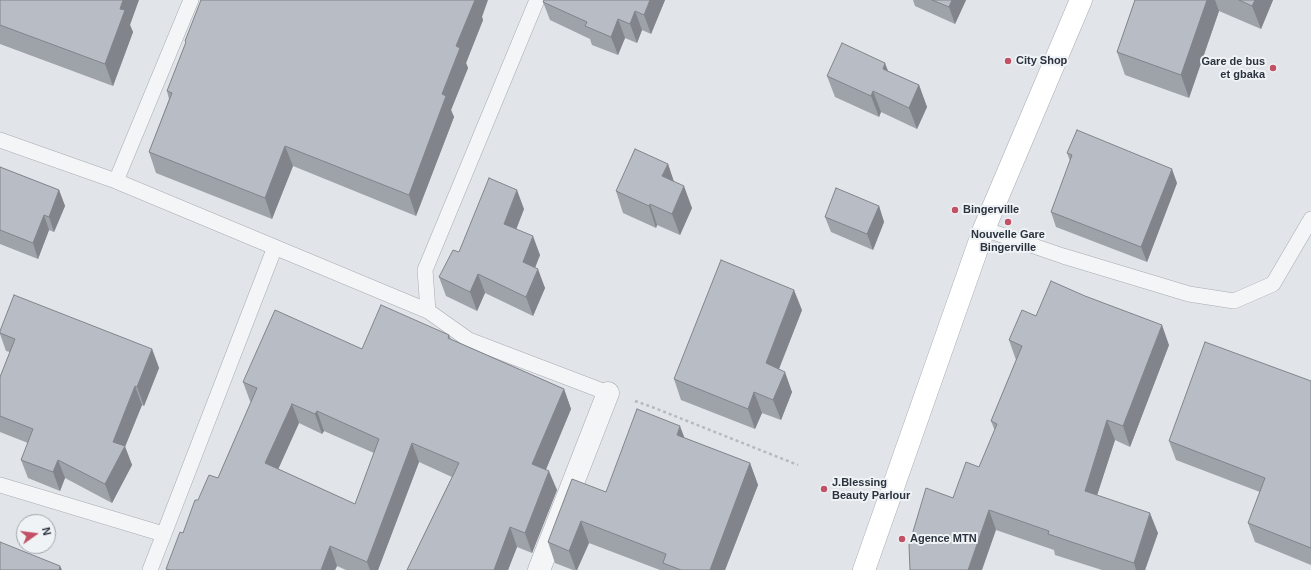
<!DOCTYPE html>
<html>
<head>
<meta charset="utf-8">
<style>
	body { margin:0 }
	#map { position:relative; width:1311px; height:570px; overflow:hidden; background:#e1e4e8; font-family:Arial,sans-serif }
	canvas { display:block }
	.north { position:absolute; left:16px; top:514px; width:40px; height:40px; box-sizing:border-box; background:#f0f3f6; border:1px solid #a1a6ac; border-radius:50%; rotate:76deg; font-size:11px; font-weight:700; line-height:16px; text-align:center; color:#2b333e }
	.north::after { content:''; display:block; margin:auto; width:14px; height:18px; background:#c25166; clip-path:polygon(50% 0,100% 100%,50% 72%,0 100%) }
</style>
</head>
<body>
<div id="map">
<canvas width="1311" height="570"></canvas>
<div class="north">N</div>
</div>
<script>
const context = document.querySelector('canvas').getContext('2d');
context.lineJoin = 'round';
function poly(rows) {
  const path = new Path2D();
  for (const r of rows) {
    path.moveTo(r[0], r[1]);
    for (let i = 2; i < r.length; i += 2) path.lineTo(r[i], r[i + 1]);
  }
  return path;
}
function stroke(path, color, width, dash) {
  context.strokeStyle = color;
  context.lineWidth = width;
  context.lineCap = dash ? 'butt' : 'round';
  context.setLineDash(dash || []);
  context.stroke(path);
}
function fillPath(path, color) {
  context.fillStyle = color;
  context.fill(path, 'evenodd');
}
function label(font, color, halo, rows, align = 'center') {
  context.font = font + ' Arial,sans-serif';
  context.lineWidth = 4;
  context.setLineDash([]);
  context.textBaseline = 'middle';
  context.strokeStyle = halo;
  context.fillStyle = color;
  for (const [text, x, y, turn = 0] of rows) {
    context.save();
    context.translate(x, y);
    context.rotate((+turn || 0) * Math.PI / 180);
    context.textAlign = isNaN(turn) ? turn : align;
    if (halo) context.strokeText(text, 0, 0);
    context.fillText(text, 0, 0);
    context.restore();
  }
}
const path = poly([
	[635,401,652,407,798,465]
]);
const service = poly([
	[537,0,425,270,428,311,469,340,608,393],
	[0,140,116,181,428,311],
	[116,181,191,0],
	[984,229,1063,256,1189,294,1234,301,1273,284,1311,219],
	[0,485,163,534],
	[150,570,275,247]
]);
const minor = poly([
	[539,570,608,393]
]);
const secondary = poly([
	[864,570,984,229,1081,0]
]);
const wall = poly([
	[0,0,130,25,133,32,113,86,0,44],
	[544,0,665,0,651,34,642,30,637,43,625,38,618,55,592,45,590,39,550,20,543,2],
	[913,0,966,0,955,24,915,6],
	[1135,0,1273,0,1261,29,1219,11,1189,98,1125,75,1117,52],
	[482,17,483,20,466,63,468,68,451,110,454,117,416,216,293,166,272,219,156,173,149,152,169,99,167,91,186,43,185,41],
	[888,71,919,85,927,107,917,129,881,112,879,117,835,97,827,76],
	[1067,153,1177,183,1147,262,1056,227,1051,212,1070,161],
	[668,164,674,182,692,208,680,235,657,225,656,228,623,213,616,191],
	[0,167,59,190,65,206,54,232,49,230,38,259,0,244],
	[879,206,884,222,873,250,831,232,825,217],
	[524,209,516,229,540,255,535,267,545,288,533,316,485,293,477,311,446,296,439,277,459,252],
	[802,310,779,369,792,392,781,420,762,413,755,429,681,400,674,379],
	[1036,316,1169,345,1130,447,1115,440,1097,495,1158,533,1145,570,1102,570,1055,555,1054,550,996,530,953,498,979,467,995,431,991,421,1016,360,1009,340],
	[0,331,152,349,159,368,144,406,142,405,125,446,132,465,112,503,65,478,60,491,28,478,21,460,28,443,0,432,0,377,10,352,6,351,0,334],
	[449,335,451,339,564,389,571,409,546,469,557,490,532,553,517,547,508,570,407,570,452,477,419,462,378,570,346,570,337,566,335,570,167,570,166,569,198,500,218,478,251,402,250,401,243,382,362,349],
	[299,423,322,434,324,431,374,453,355,504,278,469],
	[1311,381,1311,565,1255,542,1248,523,1260,492,1176,460,1169,441],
	[685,438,750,463,758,485,725,570,660,570,589,543,577,570,573,570,555,563,548,542,606,492]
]);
const shadedWall = poly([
	[123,0,139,0,130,25,133,32,113,86,105,64,120,9],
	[474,0,488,0,482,17,483,20,466,63,468,68,451,110,454,117,416,216,409,195,442,94,456,46],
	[650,0,665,0,651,34,644,15],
	[952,0,966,0,955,24,949,7],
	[1207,0,1215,0,1219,11,1189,98,1181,75],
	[1255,0,1273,0,1261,29,1252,6],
	[635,11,642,30,637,43,630,24],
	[618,19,625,38,618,55,611,37],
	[885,63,893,84,883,69],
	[919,85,927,107,917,129,909,108],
	[873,91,881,112,879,117,871,96],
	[285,146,293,166,272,219,265,198],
	[668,164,675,185,662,176],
	[1172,169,1177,183,1147,262,1141,247],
	[684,186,692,208,680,235,672,214],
	[59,190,65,206,54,232,49,217],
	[517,190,524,209,511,243,504,224],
	[650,204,657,225,656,228,649,206],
	[879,206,884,222,873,250,867,234],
	[44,215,49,230,38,259,33,243],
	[533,236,540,255,530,281,523,262],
	[538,269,545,288,533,316,526,297],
	[478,274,485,293,477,311,470,292],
	[794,290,802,310,773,384,766,363],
	[1162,325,1169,345,1130,447,1123,426],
	[152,349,159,368,144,406,137,387],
	[785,372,792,392,781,420,773,400],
	[135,386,142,405,125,447,132,465,112,503,105,484,113,442],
	[564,389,571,409,540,484,532,464],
	[754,392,762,413,755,429,748,409],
	[292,404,299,423,272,483,265,463],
	[317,411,324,431,322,434,315,414],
	[1107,420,1115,440,1092,511,1085,491],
	[680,426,688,447,677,435],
	[412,443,419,462,378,570,370,570,367,562],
	[58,460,65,478,60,491,53,472],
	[750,463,758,485,725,570,710,570],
	[549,471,557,490,532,553,525,533],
	[989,510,996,530,982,570,968,570],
	[1150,513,1158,533,1145,570,1136,570,1134,563],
	[581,521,589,543,577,570,576,570,569,551],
	[510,527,517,547,508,570,494,570],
	[330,546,337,566,335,570,321,570],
	[60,566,62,570,59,570]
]);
const building = poly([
	[0,0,123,0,120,9,125,10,105,64,0,25,0,0],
	[201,0,475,0,456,46,460,48,442,94,446,96,409,195,285,146,265,198,149,152,172,93,167,91,186,42,185,41,201,0],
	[544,0,650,0,644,15,635,11,630,24,618,19,611,37,585,26,587,22,543,2,544,0],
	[932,0,952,0,949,7,932,0],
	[1135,0,1207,0,1181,75,1117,52,1135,0],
	[1239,0,1255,0,1252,6,1239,0],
	[842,43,885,63,883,69,919,85,909,108,873,91,871,96,827,76,842,43],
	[1077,130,1172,169,1141,247,1051,212,1072,155,1067,153,1077,130],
	[635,149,668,164,662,176,684,186,672,214,650,204,649,206,616,191,635,149],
	[0,167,59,190,49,217,44,215,33,243,0,230,0,167],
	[489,178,517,190,504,224,533,236,523,262,538,269,526,297,478,274,470,292,439,277,453,250,459,252,489,178],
	[836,188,879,206,867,234,825,217,836,188],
	[721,260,794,290,766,363,785,372,773,400,754,392,748,409,674,379,721,260],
	[1051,281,1085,296,1162,325,1123,426,1107,420,1085,491,1150,513,1134,563,1048,534,1049,531,989,510,968,570,910,570,909,545,926,488,953,498,966,462,979,467,997,424,991,421,1022,346,1009,340,1022,310,1036,316,1051,281],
	[14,295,152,349,137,387,135,386,113,442,125,446,105,484,58,460,53,472,21,460,33,429,0,416,0,377,15,339,0,333,0,331,14,295],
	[381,305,449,335,448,338,564,389,532,464,549,471,525,533,510,527,494,570,407,570,459,463,412,443,367,562,330,546,321,570,170,570,166,569,180,532,183,533,195,500,198,500,209,475,218,478,257,388,243,382,275,310,362,349,381,305],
	[292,404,315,414,317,411,379,439,355,504,265,463,292,404],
	[1205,342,1311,381,1311,548,1248,523,1265,478,1169,441,1205,342],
	[637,409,680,426,677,435,750,463,710,570,681,570,663,563,666,554,581,521,569,551,548,542,572,479,606,492,637,409],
	[0,542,60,566,59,570,0,570,0,542]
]);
const markers = [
	[1008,61,4,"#c25166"],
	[1273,68,4,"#c25166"],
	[955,210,4,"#c25166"],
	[1008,222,4,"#c25166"],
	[824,489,4,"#c25166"],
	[902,539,4,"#c25166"]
];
const poiNames = [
	["City Shop",1016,61],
	["Gare de bus",1265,62,"right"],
	["et gbaka",1265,75,"right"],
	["Bingerville",963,210],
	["Nouvelle Gare",1008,235,"center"],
	["Bingerville",1008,248,"center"],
	["J.Blessing",832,483],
	["Beauty Parlour",832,496],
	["Agence MTN",910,539]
];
stroke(service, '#a7abb2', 16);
stroke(minor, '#a7abb2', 23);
stroke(secondary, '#a7abb2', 23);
stroke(path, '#b7bbc0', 2.5, [3, 3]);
stroke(service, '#f3f5f7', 15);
stroke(minor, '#f3f5f7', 22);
stroke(secondary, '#fff', 22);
fillPath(wall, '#9ea3a9');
fillPath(shadedWall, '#81848a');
fillPath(building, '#b8bdc5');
stroke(building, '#81848a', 1);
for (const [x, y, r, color] of markers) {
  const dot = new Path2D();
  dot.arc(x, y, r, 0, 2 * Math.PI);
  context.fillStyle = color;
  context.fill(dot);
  stroke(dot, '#f0f3f6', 1.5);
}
label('bold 11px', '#2b333e', '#f0f3f6', poiNames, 'left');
</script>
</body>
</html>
